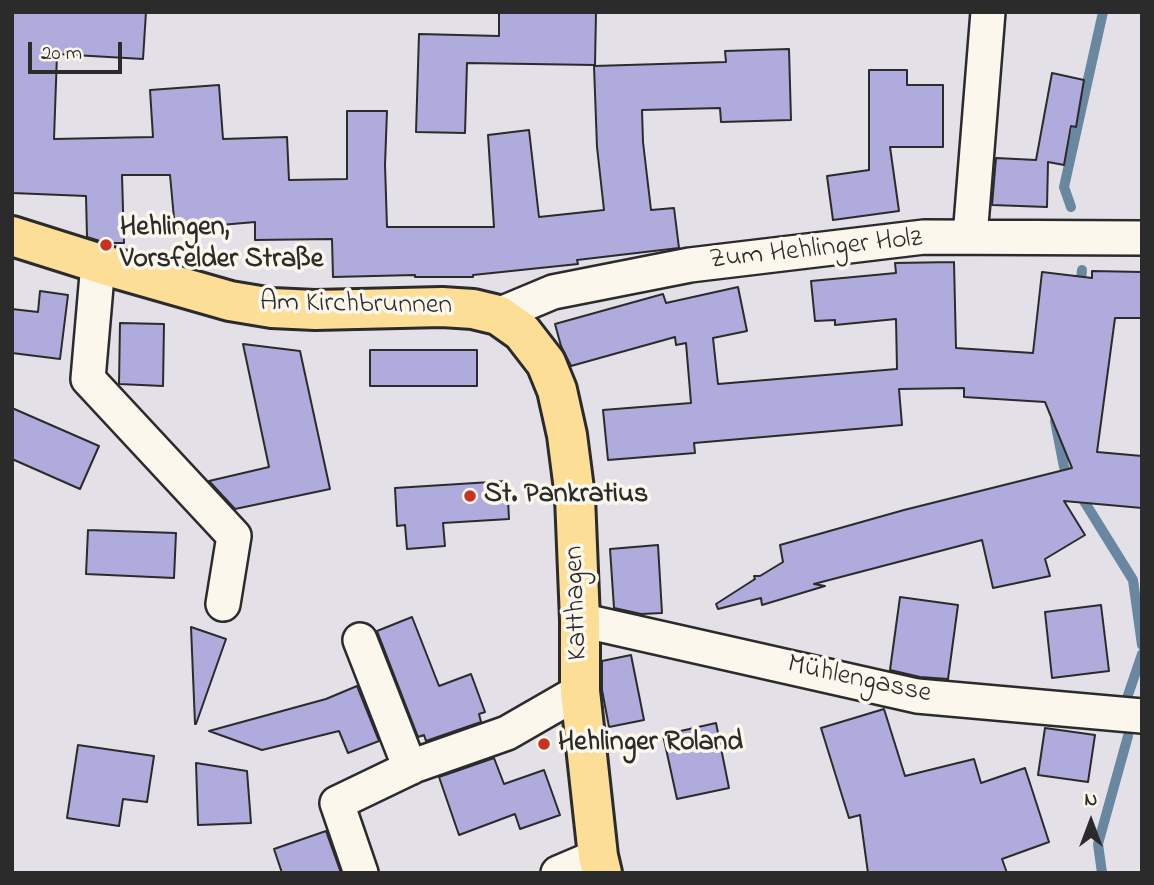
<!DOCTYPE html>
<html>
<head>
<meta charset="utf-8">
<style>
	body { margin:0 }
	#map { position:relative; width:1154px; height:885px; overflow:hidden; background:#e4e0e7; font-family:"Indie Flower",sans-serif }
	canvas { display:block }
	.frame { position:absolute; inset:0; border:14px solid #2b2b2b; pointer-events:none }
	.north { position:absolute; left:1056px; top:787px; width:70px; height:70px; -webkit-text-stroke:5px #fbf7ec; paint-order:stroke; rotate:0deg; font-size:19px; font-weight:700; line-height:28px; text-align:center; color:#2b2b2b }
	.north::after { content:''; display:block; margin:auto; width:24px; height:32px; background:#2b2b2b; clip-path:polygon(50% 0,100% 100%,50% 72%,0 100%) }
	.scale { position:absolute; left:28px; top:42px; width:94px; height:32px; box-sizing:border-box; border:4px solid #2b2b2b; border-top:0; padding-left:9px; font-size:21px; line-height:24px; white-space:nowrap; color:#2b2b2b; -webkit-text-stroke:5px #fbf7ec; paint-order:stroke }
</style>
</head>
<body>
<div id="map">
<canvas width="1154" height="885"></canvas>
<div class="frame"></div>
<div class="north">N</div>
<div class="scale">20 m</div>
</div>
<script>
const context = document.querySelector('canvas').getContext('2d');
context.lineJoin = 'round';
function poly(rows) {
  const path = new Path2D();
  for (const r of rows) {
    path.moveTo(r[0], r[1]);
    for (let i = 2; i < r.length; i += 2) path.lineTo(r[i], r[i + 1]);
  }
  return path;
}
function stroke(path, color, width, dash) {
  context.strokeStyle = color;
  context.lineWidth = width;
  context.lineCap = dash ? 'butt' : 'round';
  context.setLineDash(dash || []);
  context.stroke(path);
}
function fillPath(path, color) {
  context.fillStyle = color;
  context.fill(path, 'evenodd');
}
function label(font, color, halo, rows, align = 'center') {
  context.font = font + ' "Indie Flower",sans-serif';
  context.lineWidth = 7;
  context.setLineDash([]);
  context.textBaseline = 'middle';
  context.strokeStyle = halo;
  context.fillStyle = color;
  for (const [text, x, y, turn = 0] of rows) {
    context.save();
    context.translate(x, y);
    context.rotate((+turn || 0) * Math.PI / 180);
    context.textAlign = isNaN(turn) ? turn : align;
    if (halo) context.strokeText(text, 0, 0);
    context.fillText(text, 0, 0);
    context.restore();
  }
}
const stream = poly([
	[1071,207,1064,187,1103,12],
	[1080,290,1082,270],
	[1055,421,1064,467,1071,480],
	[1079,493,1133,580,1142,645],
	[1127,698,1142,654],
	[1102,873,1098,844,1128,736]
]);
const building = poly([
	[12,12,146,12,143,59,57,54,54,139,153,137,150,90,219,85,223,139,287,137,289,180,347,179,347,111,387,111,385,165,387,227,494,227,488,135,529,130,539,217,604,210,597,147,594,66,726,62,725,51,789,49,791,120,721,122,720,108,642,110,643,142,651,210,674,208,679,248,577,260,578,264,473,275,473,277,415,277,415,275,333,277,332,239,255,240,255,222,175,229,170,175,122,175,124,243,106,243,87,237,86,196,12,193,12,12],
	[499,12,596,12,595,65,467,63,465,133,416,132,419,34,499,36,499,12],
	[869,70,907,70,907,85,943,85,943,147,890,147,899,211,833,220,827,176,869,170,869,70],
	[1052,73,1084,80,1076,127,1071,126,1064,165,1048,162,1047,207,992,205,996,158,1036,160,1052,73],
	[954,262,956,348,1033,353,1042,272,1092,278,1092,271,1142,272,1142,318,1115,318,1097,452,1142,456,1142,508,1064,501,1085,535,1045,559,1050,576,993,588,982,540,814,584,825,586,762,605,761,598,718,609,716,604,755,579,754,576,760,576,783,562,780,545,904,510,1072,468,1045,402,964,397,964,388,899,389,902,425,694,443,695,453,608,460,603,410,691,403,686,343,676,345,675,337,571,366,561,346,555,324,663,294,666,303,738,287,747,331,713,338,718,384,897,369,896,319,835,325,835,320,815,321,811,281,896,273,895,263,954,262],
	[40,291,68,295,60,359,12,353,12,309,38,312,40,291],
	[120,323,164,324,163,386,119,384,120,323],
	[243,344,300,351,330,489,235,509,209,481,269,467,243,344],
	[370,350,477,350,477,386,370,386,370,350],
	[12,408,99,446,80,489,12,459,12,408],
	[507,481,509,519,443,523,445,546,407,549,405,525,397,526,395,488,507,481],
	[88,530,176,533,174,578,86,574,88,530],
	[658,545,662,613,641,614,614,608,610,549,658,545],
	[900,597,958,605,948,679,920,677,890,670,900,597],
	[1101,605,1109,671,1052,678,1045,612,1101,605],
	[412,617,439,686,471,674,485,712,479,714,481,722,426,741,424,735,418,737,377,631,412,617],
	[191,627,226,639,196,724,195,724,191,627],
	[631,655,644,720,609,727,602,690,602,661,631,655],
	[357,686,379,741,348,753,339,731,262,750,209,731,326,699,357,686],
	[884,709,905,776,974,759,981,783,1025,768,1049,842,1002,859,1007,873,868,873,860,815,849,818,821,728,884,709],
	[716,723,729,788,677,799,663,735,716,723],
	[1045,728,1095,735,1088,782,1038,775,1045,728],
	[78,745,154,756,147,802,123,799,119,826,67,818,78,745],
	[494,758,504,784,544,770,560,815,520,829,515,814,459,835,439,777,494,758],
	[196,763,247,771,251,823,198,825,196,763],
	[326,831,341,873,282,873,274,849,326,831]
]);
const minor = poly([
	[970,237,988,12],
	[98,263,88,379,234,536,223,604],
	[498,315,553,292,690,265,924,237,1142,238],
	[580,620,917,696,1142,716],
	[360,640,410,768],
	[361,873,337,803,416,765,507,733,580,691],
	[558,873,598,856]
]);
const major = poly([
	[12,236,104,265,230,301,272,308,315,310,442,307,473,309,498,315,522,332,546,363,557,390,567,435,575,497,580,620,580,691,598,856,602,873]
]);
const markers = [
	[106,245,7,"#c8321e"],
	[470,496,7,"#c8321e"],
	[544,744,7,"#c8321e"]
];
const poiNames = [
	["Hehlingen,",120,229],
	["Vorsfelder Straße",120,261],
	["St. Pankratius",484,496],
	["Hehlinger Roland",558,744]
];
const streetNames = [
	["Zum Hehlinger Holz",816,251,-6],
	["Am Kirchbrunnen",356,306,1],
	["Katthagen",578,603,-92],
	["Mühlengasse",859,681,12]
];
stroke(stream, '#6987a0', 10);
fillPath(building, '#afabdc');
stroke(building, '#2b2b2b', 2);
stroke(minor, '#2b2b2b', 38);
stroke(major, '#2b2b2b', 44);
stroke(minor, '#fbf7ec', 33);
stroke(major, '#fdde96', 38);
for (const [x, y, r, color] of markers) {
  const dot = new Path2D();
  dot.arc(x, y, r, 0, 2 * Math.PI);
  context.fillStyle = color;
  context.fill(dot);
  stroke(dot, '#fbf7ec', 2.5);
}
label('bold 28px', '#2b2b2b', '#fbf7ec', poiNames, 'left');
label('28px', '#2b2b2b', '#fbf7ec', streetNames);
</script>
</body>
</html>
